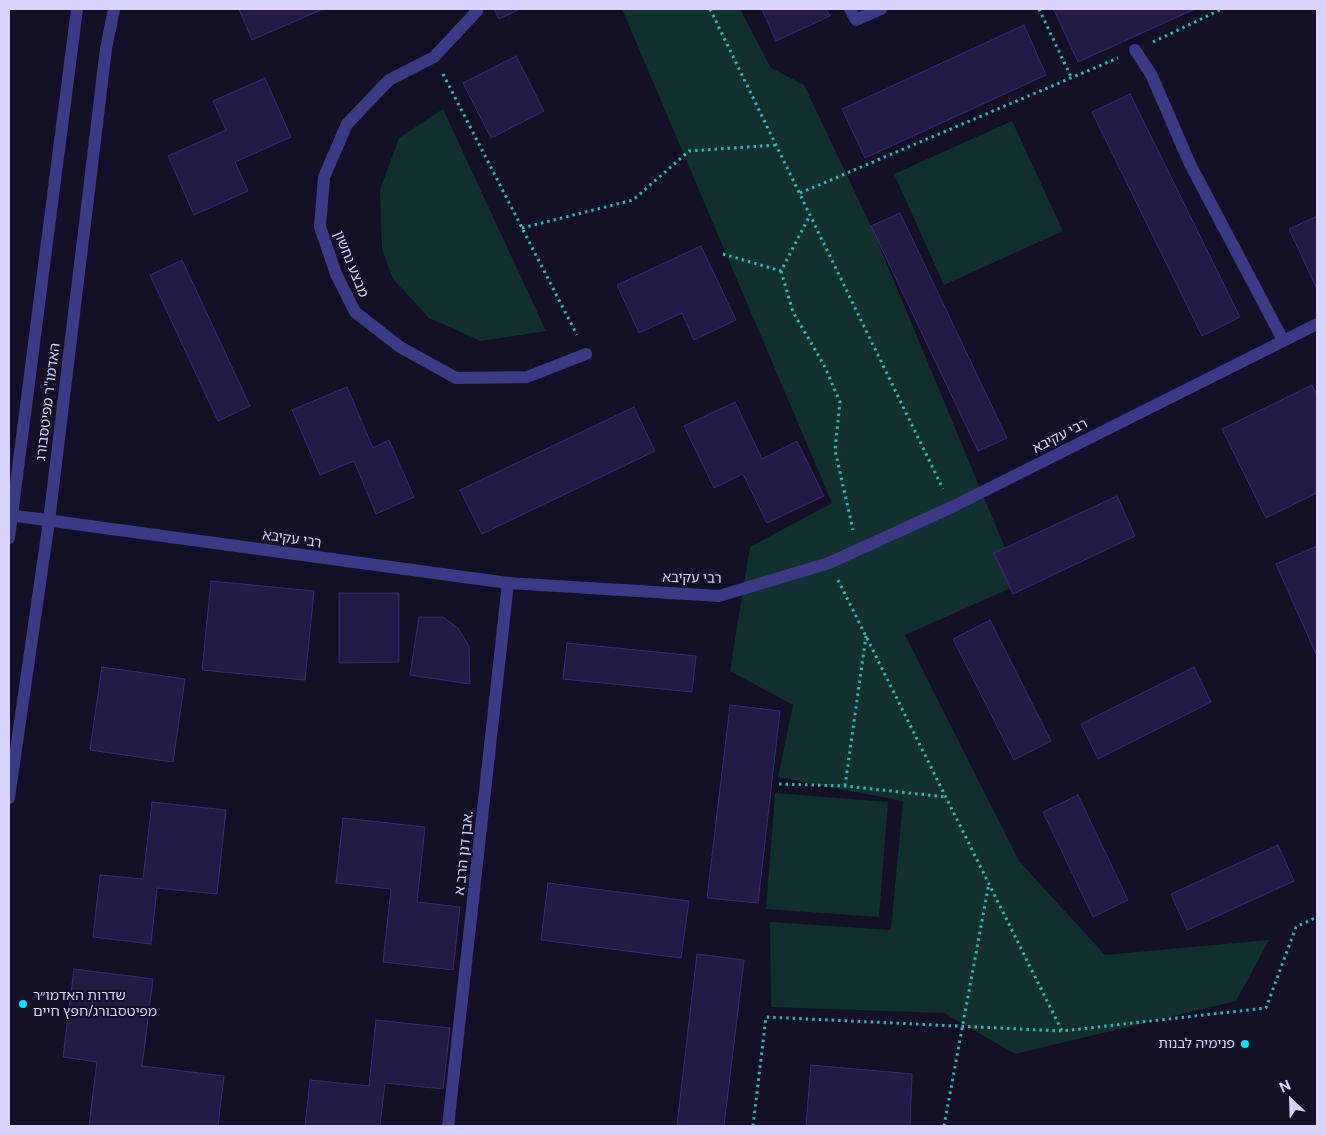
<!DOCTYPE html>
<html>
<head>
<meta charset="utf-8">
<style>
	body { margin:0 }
	#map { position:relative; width:1326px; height:1135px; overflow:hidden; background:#130f26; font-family:"Public Sans",sans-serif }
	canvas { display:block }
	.frame { position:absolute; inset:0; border:10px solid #d9d4ff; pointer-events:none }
	.north { position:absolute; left:1266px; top:1075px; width:50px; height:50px; -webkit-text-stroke:4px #130f26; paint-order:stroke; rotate:336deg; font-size:14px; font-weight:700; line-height:20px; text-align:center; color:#d9d4ff }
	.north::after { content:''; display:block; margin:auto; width:18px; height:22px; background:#d9d4ff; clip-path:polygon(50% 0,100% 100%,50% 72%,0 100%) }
</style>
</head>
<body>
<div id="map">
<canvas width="1326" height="1135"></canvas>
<div class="frame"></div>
<div class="north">N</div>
</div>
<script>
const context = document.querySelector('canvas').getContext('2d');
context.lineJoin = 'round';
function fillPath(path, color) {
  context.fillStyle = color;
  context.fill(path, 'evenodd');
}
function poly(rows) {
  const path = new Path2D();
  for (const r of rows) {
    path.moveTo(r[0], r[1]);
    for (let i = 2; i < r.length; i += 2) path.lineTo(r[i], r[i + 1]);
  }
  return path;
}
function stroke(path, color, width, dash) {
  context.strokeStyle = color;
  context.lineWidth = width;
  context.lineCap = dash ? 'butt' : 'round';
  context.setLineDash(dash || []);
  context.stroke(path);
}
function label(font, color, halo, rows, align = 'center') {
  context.font = font + ' "Public Sans","Noto Sans Hebrew",sans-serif';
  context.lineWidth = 4.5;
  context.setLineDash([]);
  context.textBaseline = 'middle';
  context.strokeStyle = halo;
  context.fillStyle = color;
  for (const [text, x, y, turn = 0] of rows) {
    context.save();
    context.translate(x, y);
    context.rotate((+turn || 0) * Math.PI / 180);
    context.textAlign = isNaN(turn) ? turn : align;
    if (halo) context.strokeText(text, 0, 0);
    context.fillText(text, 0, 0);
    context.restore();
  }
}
const green = poly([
	[622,9,740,9,771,68,804,85,871,226,1020,584,905,635,1019,861,1105,955,1269,940,1236,1001,1015,1054,944,1013,771,1007,770,922,891,930,903,801,778,777,793,705,730,671,750,547,832,503],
	[443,109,546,331,481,341,429,318,393,279,382,249,380,190,399,138],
	[1012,121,1063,231,944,285,894,174],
	[775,793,888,802,879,917,766,909]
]);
const building = poly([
	[239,9,323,9,252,40,239,9],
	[494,9,520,9,499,19,494,9],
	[762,9,826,9,830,16,776,41,762,9],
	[1056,9,1195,9,1078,62,1054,10,1056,9],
	[1024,25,1046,75,865,158,842,109,1024,25],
	[516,56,544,111,491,138,463,83,516,56],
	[265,78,291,137,235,162,248,191,194,215,168,156,226,130,213,101,265,78],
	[1130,94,1240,317,1202,336,1092,112,1130,94],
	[900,213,1007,438,978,451,871,226,900,213],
	[1317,216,1317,289,1289,229,1317,216],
	[701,246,736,320,694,340,682,313,639,333,617,285,701,246],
	[182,260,250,406,218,421,150,275,182,260],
	[1312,385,1317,395,1317,493,1266,518,1222,429,1312,385],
	[347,387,373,448,389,440,414,497,376,514,354,461,320,475,292,410,347,387],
	[735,402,762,459,797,441,824,496,767,523,743,474,714,488,684,426,735,402],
	[634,407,655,451,482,534,460,490,634,407],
	[1117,496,1135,536,1013,594,994,553,1117,496],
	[1317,546,1317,653,1316,654,1276,564,1317,546],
	[211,581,314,591,305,680,202,670,211,581],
	[339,593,399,593,399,662,339,663,339,593],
	[419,617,443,617,458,628,469,646,470,684,410,675,419,617],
	[990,620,1051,741,1014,760,953,639,990,620],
	[567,643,696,656,692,692,563,679,567,643],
	[102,667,185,679,173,762,90,750,102,667],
	[1194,667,1211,702,1098,759,1081,724,1194,667],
	[730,705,780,711,758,903,707,898,730,705],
	[1078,795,1128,900,1093,917,1043,812,1078,795],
	[152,802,226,810,217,894,157,888,151,944,93,937,100,875,143,879,152,802],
	[343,818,425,827,417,902,460,907,453,970,383,962,391,889,336,883,343,818],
	[1278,845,1294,881,1187,930,1171,894,1278,845],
	[548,883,689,901,681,958,541,940,548,883],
	[697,954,744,960,724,1126,677,1125,697,954],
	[74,969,153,979,142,1066,224,1076,218,1126,89,1126,97,1062,63,1057,74,969],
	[376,1020,450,1028,443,1089,385,1083,380,1126,305,1126,310,1080,369,1086,376,1020],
	[811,1065,912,1074,910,1126,806,1126,811,1065]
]);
const path = poly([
	[710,9,943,489],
	[1039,9,1072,79],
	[1153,42,1222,9],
	[443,74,577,335],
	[800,193,1118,58],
	[522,228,633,200,689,151,776,145],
	[723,254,781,271,810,215],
	[781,271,793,312,824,365,840,402,835,450,853,530],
	[838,580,1062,1031],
	[779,784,845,786,946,797],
	[845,786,866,636],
	[753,1126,766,1017,1062,1031,1266,1008,1296,927,1317,917],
	[944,1126,989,883]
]);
const service = poly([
	[1135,50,1151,74,1190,164,1283,340]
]);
const minor = poly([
	[476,9,477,11,434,57,389,80,347,124,324,177,320,227,336,274,355,312,400,347,456,378,527,377,586,354],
	[850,9,856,20,881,9],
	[9,515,508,583,719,596,829,563,952,507,1317,324],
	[448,1126,508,583]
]);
const tertiary = poly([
	[9,538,77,9],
	[9,798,49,521,106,49,114,9]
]);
const markers = [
	[23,1004,5,"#00e5ff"],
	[1245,1044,5,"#00e5ff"]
];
const streetNames = [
	["מבצע נחשון",351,264,68],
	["האדמו\"ר מפיטסבורג",48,402,-83],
	["רבי עקיבא",1060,436,-27],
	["רבי עקיבא",292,539,8],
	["רבי עקיבא",692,578,1],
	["אבן דנן הרב א.",464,853,-84]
];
const poiNames = [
	["שדרות האדמו״ר",33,996],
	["מפיטסבורג/חפץ חיים",33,1012],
	["פנימיה לבנות",1235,1044,"right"]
];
fillPath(green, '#12302f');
fillPath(building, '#241b47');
stroke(building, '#3b2d73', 1);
stroke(path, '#2fb8b0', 3, [2.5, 4]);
stroke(service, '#3d3a85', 12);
stroke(minor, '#3d3a85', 12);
stroke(tertiary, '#3d3a85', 12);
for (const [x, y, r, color] of markers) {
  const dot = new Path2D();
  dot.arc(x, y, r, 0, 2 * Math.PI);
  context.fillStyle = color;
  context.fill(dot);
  stroke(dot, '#130f26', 2);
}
label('14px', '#d9d4ff', '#130f26', streetNames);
label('14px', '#d9d4ff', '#130f26', poiNames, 'left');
</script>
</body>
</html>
